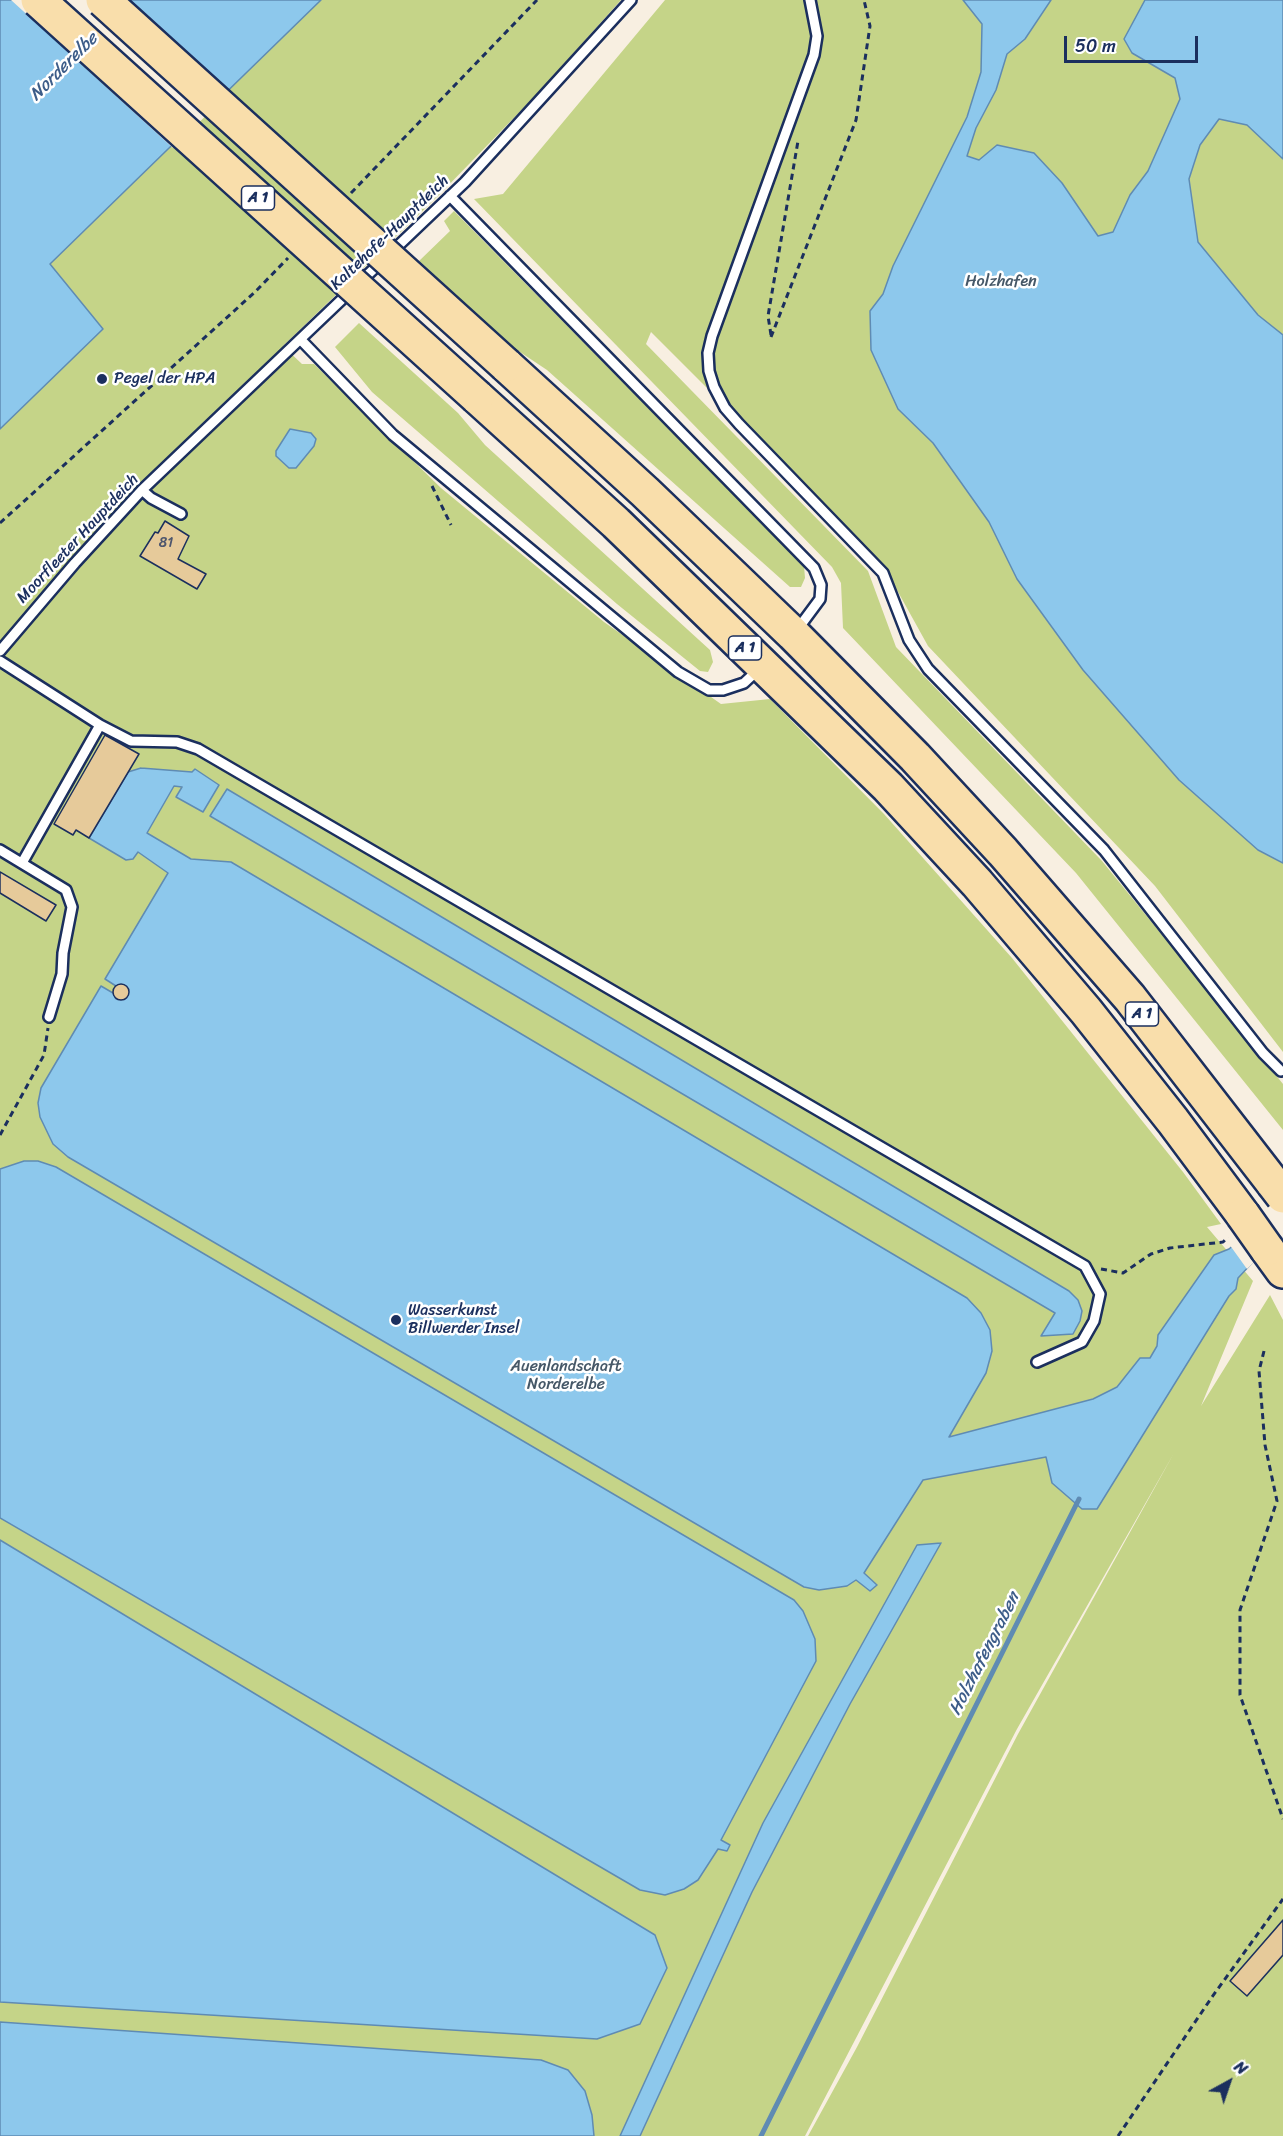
<!DOCTYPE html>
<html>
<head>
<meta charset="utf-8">
<style>
	body { margin:0 }
	#map { position:relative; width:1283px; height:2136px; overflow:hidden; background:#f8efe1; font-family:Sriracha,sans-serif }
	canvas { display:block }
	.north { position:absolute; left:1199px; top:2052px; width:60px; height:60px; -webkit-text-stroke:4px #fff; paint-order:stroke; rotate:40deg; font-size:16px; font-weight:700; line-height:24px; text-align:center; color:#1b2f5e }
	.north::after { content:''; display:block; margin:auto; width:21px; height:27px; background:#1b2f5e; clip-path:polygon(50% 0,100% 100%,50% 72%,0 100%) }
	.scale { position:absolute; left:1064px; top:36px; width:134px; height:27px; box-sizing:border-box; border:3px solid #1b2f5e; border-top:0; padding-left:8px; font-size:18px; line-height:21px; white-space:nowrap; color:#1b2f5e; -webkit-text-stroke:4px #fff; paint-order:stroke }
</style>
</head>
<body>
<div id="map">
<canvas width="1283" height="2136"></canvas>
<div class="north">N</div>
<div class="scale">50 m</div>
</div>
<script>
const context = document.querySelector('canvas').getContext('2d');
context.lineJoin = 'round';
function fillPath(path, color) {
  context.fillStyle = color;
  context.fill(path, 'evenodd');
}
function poly(rows) {
  const path = new Path2D();
  for (const r of rows) {
    if (r.length === 3) {
      path.moveTo(r[0] + r[2], r[1]);
      path.arc(r[0], r[1], r[2], 0, 2 * Math.PI);
      continue;
    }
    path.moveTo(r[0], r[1]);
    for (let i = 2; i < r.length; i += 2) path.lineTo(r[i], r[i + 1]);
  }
  return path;
}
function stroke(path, color, width, dash) {
  context.strokeStyle = color;
  context.lineWidth = width;
  context.lineCap = dash ? 'butt' : 'round';
  context.setLineDash(dash || []);
  context.stroke(path);
}
function label(font, color, halo, rows, align = 'center') {
  context.font = font + ' Sriracha,sans-serif';
  context.lineWidth = 5;
  context.setLineDash([]);
  context.textBaseline = 'middle';
  context.strokeStyle = halo;
  context.fillStyle = color;
  for (const [text, x, y, turn = 0] of rows) {
    context.save();
    context.translate(x, y);
    context.rotate((+turn || 0) * Math.PI / 180);
    context.textAlign = isNaN(turn) ? turn : align;
    if (halo) context.strokeText(text, 0, 0);
    context.fillText(text, 0, 0);
    context.restore();
  }
}
const green = poly([
	[321,0,621,0,537,94,439,195,283,346,302,364,314,364,441,488,604,622,721,704,770,699,884,814,1012,958,1183,1172,1221,1224,1207,1227,1253,1281,1201,1406,1270,1295,1283,1320,1283,2136,808,2136,857,2047,1018,1734,1174,1453,1017,1729,805,2136,0,2136,0,92,117,197],
	[665,0,1283,0,1283,1052,1155,886,928,646,882,563,651,332,646,344,868,571,896,647,1102,861,1283,1084,1283,1130,1076,873,843,628,841,583,832,567,474,199,503,194],
	[454,211,804,566,805,578,801,587,790,587,547,370,511,346,419,261,450,231,444,221],
	[359,323,458,413,485,445,710,650,713,662,708,672,700,671,617,604,372,392,335,347]
]);
const water = poly([
	[0,0,321,0,50,264,103,329,0,429,0,0],
	[963,0,1051,0,1025,39,1007,54,996,90,976,128,967,156,979,160,997,145,1034,153,1062,183,1098,236,1113,232,1130,195,1148,171,1180,99,1175,78,1132,53,1124,39,1145,0,1283,0,1283,159,1247,125,1219,119,1200,145,1189,179,1198,242,1258,315,1283,335,1283,863,1258,850,1179,780,1083,670,1017,579,989,522,933,443,898,409,871,350,870,311,883,294,893,266,967,117,981,72,982,24,963,0],
	[290,429,311,433,316,439,314,446,296,468,289,468,276,456,276,451,290,429],
	[141,768,192,772,195,769,219,785,203,812,176,797,182,787,174,786,147,833,191,859,231,862,967,1298,981,1313,990,1330,992,1351,986,1373,949,1437,1093,1399,1117,1387,1140,1358,1150,1358,1157,1346,1158,1335,1214,1255,1229,1249,1259,1222,1283,1230,1238,1278,1236,1289,1229,1296,1097,1509,1082,1509,1052,1483,1046,1457,923,1480,864,1573,877,1585,870,1591,856,1580,847,1586,819,1590,804,1587,68,1157,53,1144,40,1117,38,1103,41,1088,101,986,113,993,116,999,125,999,128,995,125,986,116,986,105,979,168,873,138,852,133,859,126,860,89,838,128,772,141,768],
	[227,789,1069,1291,1078,1300,1082,1311,1080,1321,1073,1334,1041,1336,1055,1313,210,816,227,789],
	[24,1161,38,1161,56,1167,794,1600,803,1611,815,1639,816,1661,721,1840,730,1845,727,1851,718,1849,698,1880,684,1889,665,1895,640,1890,0,1518,0,1169,24,1161],
	[0,1540,655,1935,667,1968,640,2024,597,2039,0,2002,0,1540],
	[941,1543,850,1704,752,1892,640,2136,620,2136,763,1823,917,1545,941,1543],
	[0,2022,541,2060,568,2070,585,2091,592,2115,594,2136,0,2136,0,2022]
]);
const pier = poly([
	[11,0,129,0,230,92,173,148],
	[1283,1196,1283,1234,1247,1269,1229,1244]
]);
const stream = poly([
	[761,2136,1079,1499]
]);
const building = poly([
	[165,521,189,536,178,559,206,574,197,589,140,556,155,532,158,533,165,521],
	[105,735,139,754,89,838,76,830,73,835,54,824,105,735],
	[0,872,56,905,46,921,0,893,0,872],
	[121,992,8],
	[1283,1920,1283,1955,1247,1996,1230,1981,1283,1920]
]);
const path = poly([
	[351,193,537,0],
	[771,335,768,316,798,141],
	[771,337,856,120,870,26,864,0],
	[432,486,451,525],
	[0,523,255,292,288,258],
	[0,1135,44,1055,48,1028],
	[1101,1269,1123,1273,1151,1254,1170,1248,1223,1242,1228,1237],
	[1264,1351,1259,1371,1265,1445,1277,1501,1240,1610,1240,1695,1283,1819],
	[1118,2136,1212,1997,1283,1899]
]);
const lane = poly([
	[810,0,817,36,814,55,712,336,708,353,709,371,714,387,725,408,739,424,883,573,909,640,928,669,1104,850,1263,1053,1281,1071],
	[450,196,814,568,821,585,820,599,797,630],
	[301,340,393,435,678,672,709,690,723,690,744,683,759,669],
	[142,490,151,498,181,514],
	[0,651,75,563,142,490,465,182,631,0],
	[0,661,100,725,131,741,177,742,198,749,1085,1266,1100,1294,1094,1321,1082,1342,1037,1362],
	[0,850,66,890,72,907,63,953,62,974,49,1017],
	[22,863,100,725]
]);
const highway = poly([
	[506,365,645,492,793,634,915,757,1003,852,1130,998,1273,1183],
	[477,397,616,523,888,787,977,883,1086,1011,1173,1121,1243,1215],
	[1267,1249,1283,1271]
]);
const highwayBridge = poly([
	[38,0,477,397],
	[103,0,506,365],
	[1273,1183,1283,1196],
	[1243,1215,1267,1249]
]);
const markers = [
	[102,379,6,"#1b2f5e"],
	[396,1320,6,"#1b2f5e"]
];
const numberNames = [
	["81",166,543]
];
const shields = [
	[258,198,33],
	[745,648,33],
	[1142,1014,33]
];
const shieldNames = [
	["A 1",258,198],
	["A 1",745,648],
	["A 1",1142,1014]
];
const streetNames = [
	["Kaltehofe-Hauptdeich",390,233,-44],
	["Moorfleeter Hauptdeich",78,539,-47]
];
const parkNames = [
	["Holzhafen",1001,282],
	["Auenlandschaft",566,1367],
	["Norderelbe",566,1385]
];
const poiNames = [
	["Pegel der HPA",114,379],
	["Wasserkunst",408,1311],
	["Billwerder Insel",408,1329]
];
const waterNames = [
	["Norderelbe",64,67,-45],
	["Holzhafengraben",985,1654,-63]
];
fillPath(green, '#c5d488');
fillPath(water, '#8dc8ec');
stroke(water, '#5f8bb3', 1.5);
fillPath(pier, '#f8efe1');
stroke(stream, '#5f8bb3', 5);
fillPath(building, '#e6ca9a');
stroke(building, '#1b2f5e', 1.5);
stroke(lane, '#1b2f5e', 14);
stroke(highway, '#1b2f5e', 38);
stroke(path, '#1b2f5e', 3, [6, 4.5]);
stroke(lane, '#fff', 9);
stroke(highway, '#f9deab', 33);
stroke(highwayBridge, '#1b2f5e', 38, []);
stroke(highwayBridge, '#f9deab', 33);
for (const [x, y, r, color] of markers) {
  const dot = new Path2D();
  dot.arc(x, y, r, 0, 2 * Math.PI);
  context.fillStyle = color;
  context.fill(dot);
  stroke(dot, '#fff', 2);
}
label('14px', '#4e566d', null, numberNames);
for (const [x, y, w] of shields) {
  const box = new Path2D();
  box.roundRect(x - w / 2, y - 12, w, 24, 4.5);
  context.fillStyle = '#fff';
  context.fill(box);
  stroke(box, '#1b2f5e', 1.5);
}
label('bold 15px', '#1b2f5e', null, shieldNames);
label('16px', '#1b2f5e', '#fff', streetNames);
label('16px', '#465868', '#fff', parkNames);
label('16px', '#1b2f5e', '#fff', poiNames, 'left');
label('italic 18px', '#3d5d89', '#fff', waterNames);
</script>
</body>
</html>
